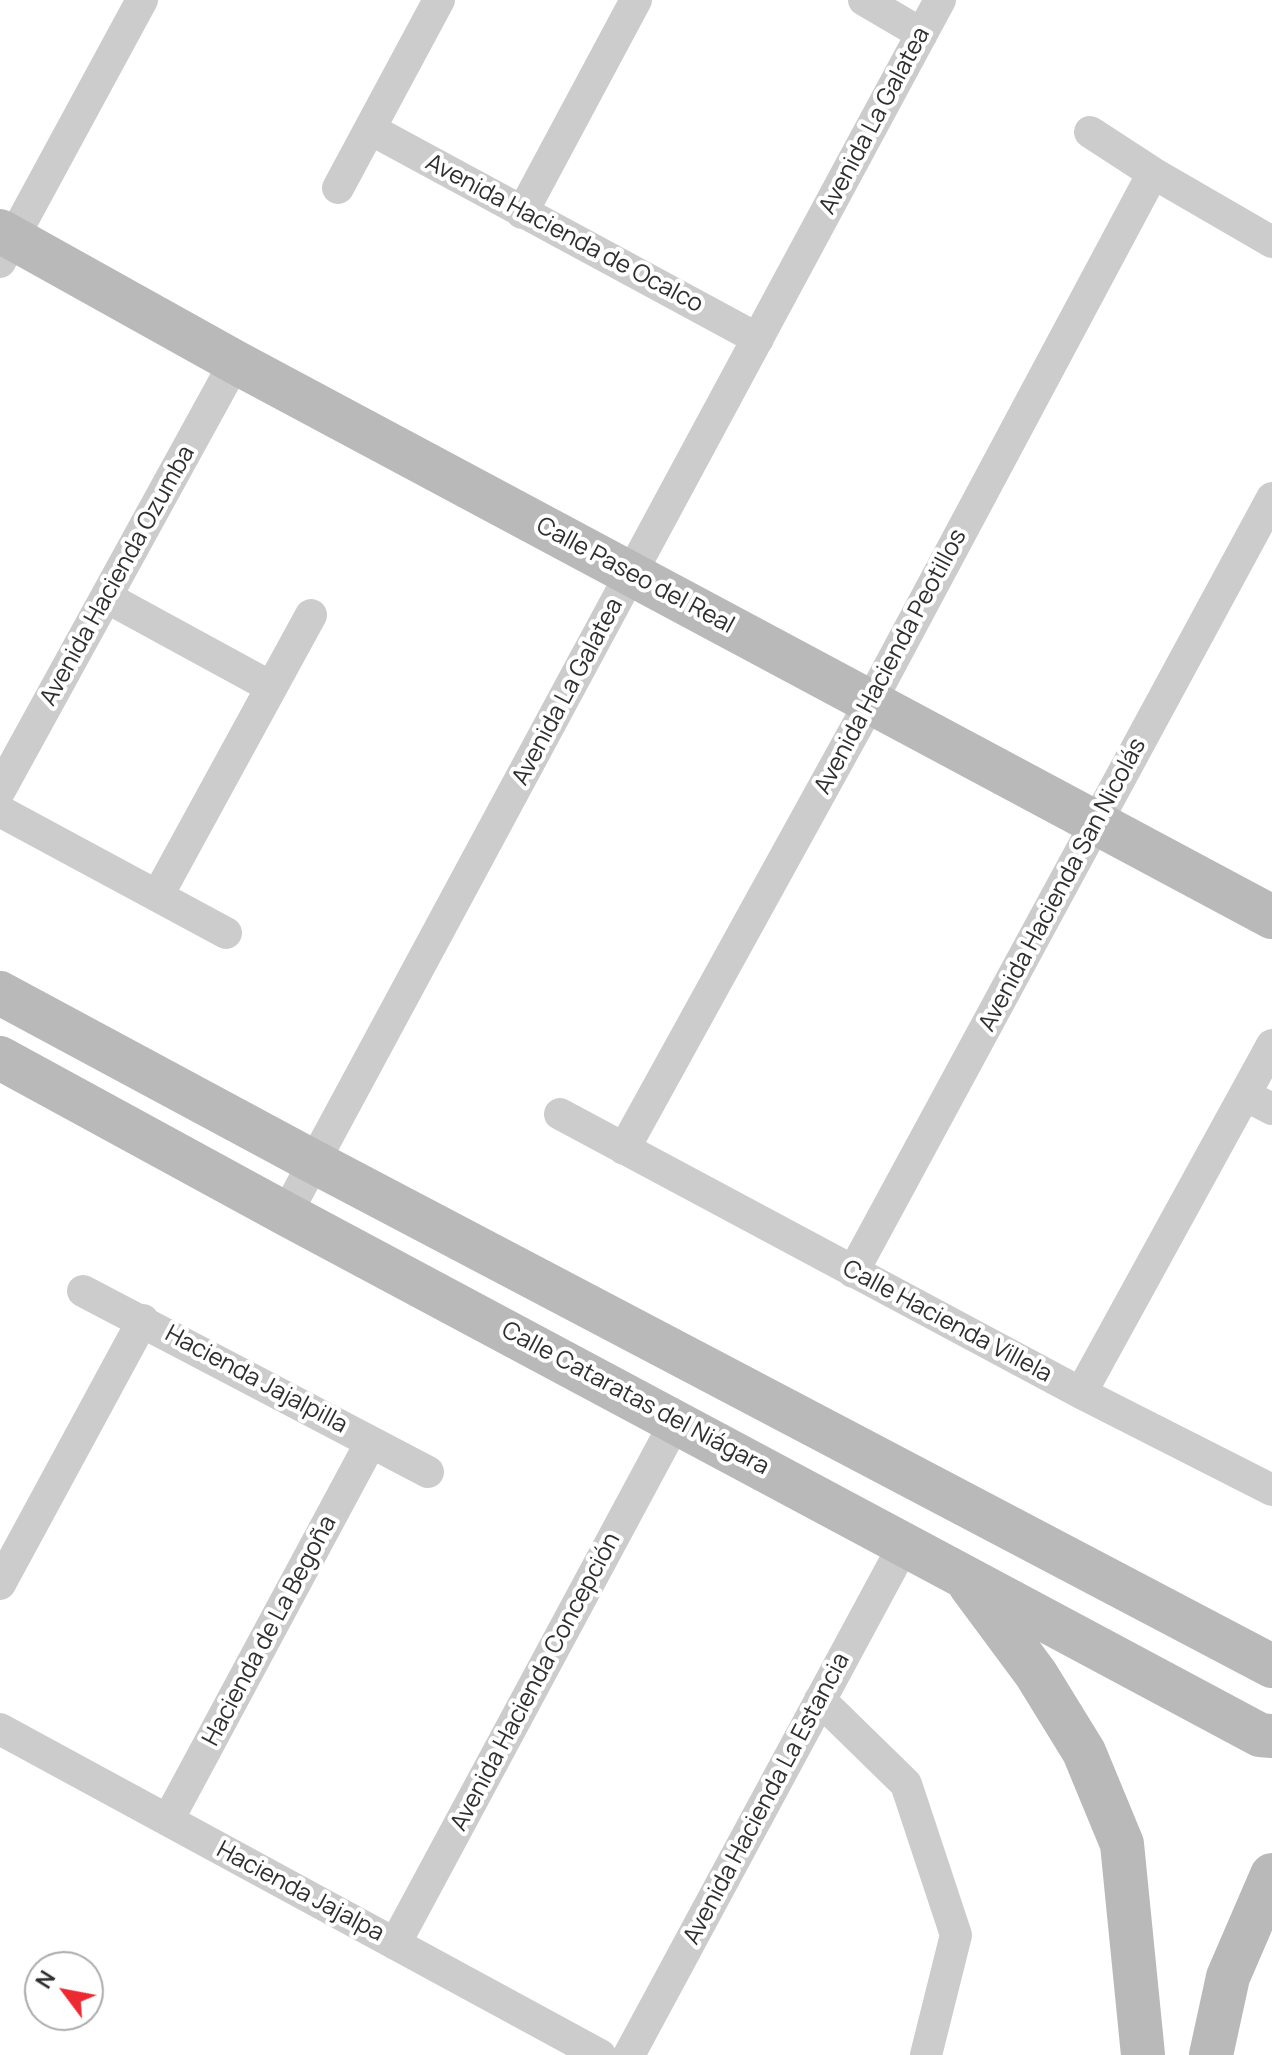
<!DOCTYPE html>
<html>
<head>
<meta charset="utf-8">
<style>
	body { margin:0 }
	#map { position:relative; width:1272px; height:2055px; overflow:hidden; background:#fff; font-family:Manrope,sans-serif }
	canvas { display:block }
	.north { position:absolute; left:24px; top:1951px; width:80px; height:80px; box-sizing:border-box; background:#fff; border:2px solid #acacac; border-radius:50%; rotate:302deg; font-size:22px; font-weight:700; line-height:32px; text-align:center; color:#2f2f2f }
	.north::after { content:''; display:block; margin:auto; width:28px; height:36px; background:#ed2a32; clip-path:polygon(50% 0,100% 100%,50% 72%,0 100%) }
</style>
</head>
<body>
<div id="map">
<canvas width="1272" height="2055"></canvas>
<div class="north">N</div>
</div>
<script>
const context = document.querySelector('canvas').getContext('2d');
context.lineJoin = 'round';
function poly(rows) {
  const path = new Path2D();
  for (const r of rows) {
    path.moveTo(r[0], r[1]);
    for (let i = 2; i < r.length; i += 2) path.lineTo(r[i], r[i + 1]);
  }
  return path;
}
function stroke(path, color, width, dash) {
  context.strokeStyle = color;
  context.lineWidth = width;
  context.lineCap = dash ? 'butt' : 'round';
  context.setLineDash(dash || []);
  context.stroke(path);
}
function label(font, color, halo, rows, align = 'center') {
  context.font = font + ' Manrope,sans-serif';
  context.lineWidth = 8;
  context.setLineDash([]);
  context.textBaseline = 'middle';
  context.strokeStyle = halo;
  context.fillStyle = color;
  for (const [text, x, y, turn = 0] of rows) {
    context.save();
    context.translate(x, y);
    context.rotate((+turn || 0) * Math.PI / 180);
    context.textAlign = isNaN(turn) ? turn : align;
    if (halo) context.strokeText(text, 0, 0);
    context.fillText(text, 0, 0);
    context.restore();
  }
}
const street = poly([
	[864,0,922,34],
	[370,129,758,339],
	[1090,132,1153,173,1272,242],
	[338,188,439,0],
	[522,213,636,0],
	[0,262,142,0],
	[106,597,271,687],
	[0,790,235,362],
	[0,811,226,933],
	[158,895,311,615],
	[1245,1095,1272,1109],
	[560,1114,1081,1393,1272,1490],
	[624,1149,871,701,1153,173],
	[286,1214,940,0],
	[853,1272,1272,498],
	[83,1291,428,1472],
	[1081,1393,1272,1045],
	[0,1584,143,1320],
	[820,1700,906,1784,956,1935,926,2055],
	[0,1729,600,2055],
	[168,1820,371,1442],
	[395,1944,676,1421],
	[629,2055,905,1543]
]);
const secondary = poly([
	[0,231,235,362,1272,917],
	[0,993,314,1162,1272,1666],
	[0,1058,286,1214,1260,1735,1272,1736],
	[970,1585,1036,1674,1084,1752,1122,1844,1143,2055],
	[1211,2055,1228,1977,1272,1875]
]);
const streetNames = [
	["Avenida La Galatea",875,121,-62],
	["Avenida Hacienda de Ocalco",564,234,28],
	["Avenida Hacienda Ozumba",118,576,-61],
	["Calle Paseo del Real",635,576,28],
	["Avenida Hacienda Peotillos",891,662,-62],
	["Avenida La Galatea",568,692,-62],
	["Avenida Hacienda San Nicolás",1063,885,-62],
	["Calle Hacienda Villela",947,1322,28],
	["Hacienda Jajalpilla",256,1380,28],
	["Calle Cataratas del Niágara",635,1399,28],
	["Hacienda de La Begoña",270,1631,-62],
	["Avenida Hacienda Concepción",536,1682,-62],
	["Avenida Hacienda La Estancia",767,1799,-62],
	["Hacienda Jajalpa",300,1892,28]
];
stroke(street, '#ccc', 32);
stroke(secondary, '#b9b9b9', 44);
label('24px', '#2f2f2f', '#fff', streetNames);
</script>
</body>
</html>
